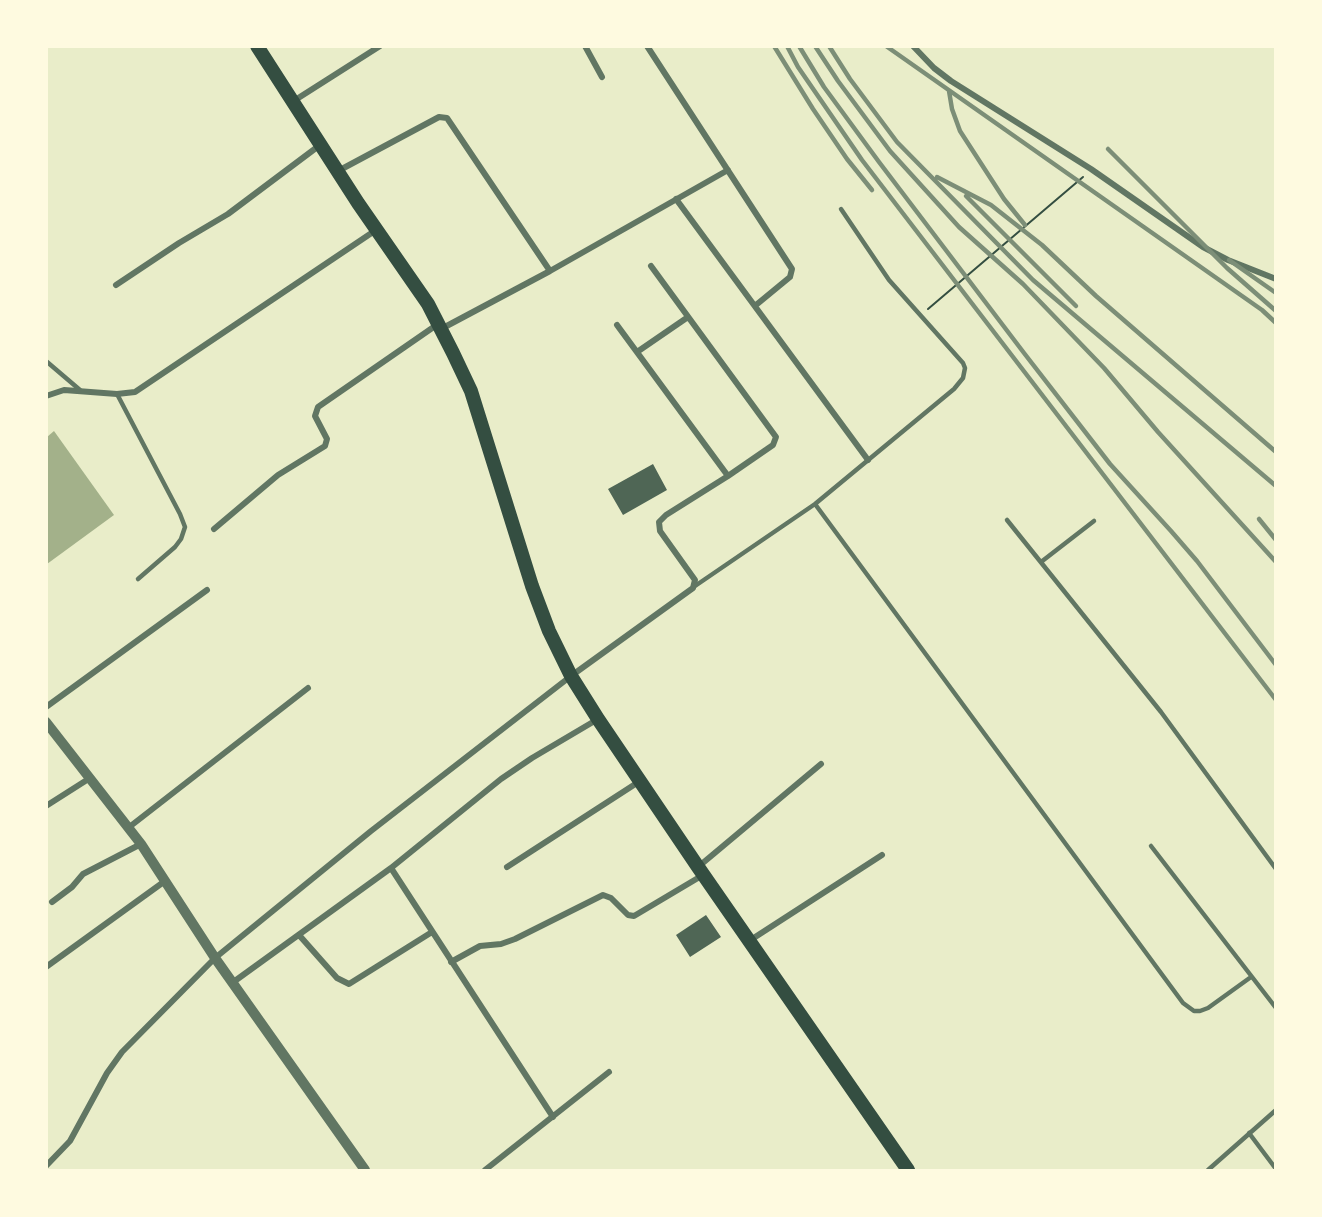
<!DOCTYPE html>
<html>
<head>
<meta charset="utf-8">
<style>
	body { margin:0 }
	#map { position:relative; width:1322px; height:1217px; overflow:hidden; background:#e9edc9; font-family:"Noto Sans",sans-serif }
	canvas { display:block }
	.frame { position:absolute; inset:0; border:48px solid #fefae0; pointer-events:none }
</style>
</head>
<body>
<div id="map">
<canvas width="1322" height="1217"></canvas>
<div class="frame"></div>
</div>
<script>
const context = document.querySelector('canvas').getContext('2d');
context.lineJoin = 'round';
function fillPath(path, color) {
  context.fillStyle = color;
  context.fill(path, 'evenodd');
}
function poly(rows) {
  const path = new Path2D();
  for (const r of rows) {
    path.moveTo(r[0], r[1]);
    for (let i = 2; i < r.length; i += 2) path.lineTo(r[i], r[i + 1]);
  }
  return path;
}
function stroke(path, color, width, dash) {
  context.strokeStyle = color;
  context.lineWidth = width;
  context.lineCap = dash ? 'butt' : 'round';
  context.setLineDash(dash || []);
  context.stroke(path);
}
const water = poly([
	[54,431,114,515,47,564,47,437]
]);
const building = poly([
	[653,464,667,490,623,515,608,489],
	[706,915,721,937,690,957,676,935]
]);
const path = poly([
	[928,309,1083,177]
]);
const service = poly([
	[46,361,80,390],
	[117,394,180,514,185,527,181,539,175,547,138,579],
	[815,504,1183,1003,1194,1011,1200,1011,1208,1008,1251,977],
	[1007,520,1161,712,1276,869],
	[1041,562,1094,521],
	[695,586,815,504,954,389,963,378,965,368,963,363,889,280,841,209],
	[1151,846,1276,1008],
	[1249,1133,1276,1169],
	[1208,1170,1276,1110]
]);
const minor = poly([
	[585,46,602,77],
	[647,46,792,269,790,277,756,305],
	[913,46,934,68,951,81,1091,169,1203,247,1228,260,1276,279],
	[292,102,380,46],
	[338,171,439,117,447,118,550,271],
	[676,199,868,460],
	[116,285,179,243,228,214,320,145],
	[617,325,728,476],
	[441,329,550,271,728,170],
	[637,352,688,317],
	[46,396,64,390,117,394,135,392,376,230],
	[214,529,278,475,325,446,327,439,315,416,318,407,438,324],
	[46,707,207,590],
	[46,806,90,778],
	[128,828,308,688],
	[507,867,640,781],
	[698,867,821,764],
	[391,868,553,1117],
	[52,902,72,887,83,874,141,844],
	[299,935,337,978,349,984,432,932],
	[749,941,882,855],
	[451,962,480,946,501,944,515,939,603,895,611,898,628,915,634,916,703,875],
	[46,967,165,881],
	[232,983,391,868,501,779,532,758,598,719],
	[46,1166,70,1141,107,1073,122,1052,215,958,371,831,571,676,693,588,695,580,660,531,659,522,666,515,728,476,773,445,776,437,651,266],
	[485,1170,609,1072]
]);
const tertiary = poly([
	[46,722,141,844,215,958,365,1170]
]);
const trunk = poly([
	[257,46,358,203,428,304,453,353,471,391,532,586,549,631,571,676,598,719,698,867,908,1170]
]);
const rail = poly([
	[774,46,813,109,847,159,872,190],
	[787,46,798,67,862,160,1276,700],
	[799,46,824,87,879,162,1024,353,1110,464,1171,531,1197,561,1276,665],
	[815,46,838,81,890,151,959,227,1023,284,1104,368,1158,432,1276,562],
	[829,46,850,79,897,142,1033,280,1276,486],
	[886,46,1262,310,1276,323],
	[949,91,952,109,960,131,1004,199,1025,225],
	[1108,149,1227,268,1276,311],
	[937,177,991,205,1042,245,1096,296,1276,452],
	[966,196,1076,306],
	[1229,260,1276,293],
	[1259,519,1276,540]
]);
fillPath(water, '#a3b18a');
fillPath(building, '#4f6655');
stroke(path, '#344e41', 2);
stroke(service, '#617663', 4.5);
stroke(minor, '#617663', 6);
stroke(tertiary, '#617663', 10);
stroke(trunk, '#344e41', 14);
stroke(rail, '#7c8e77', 4.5);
</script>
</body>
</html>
